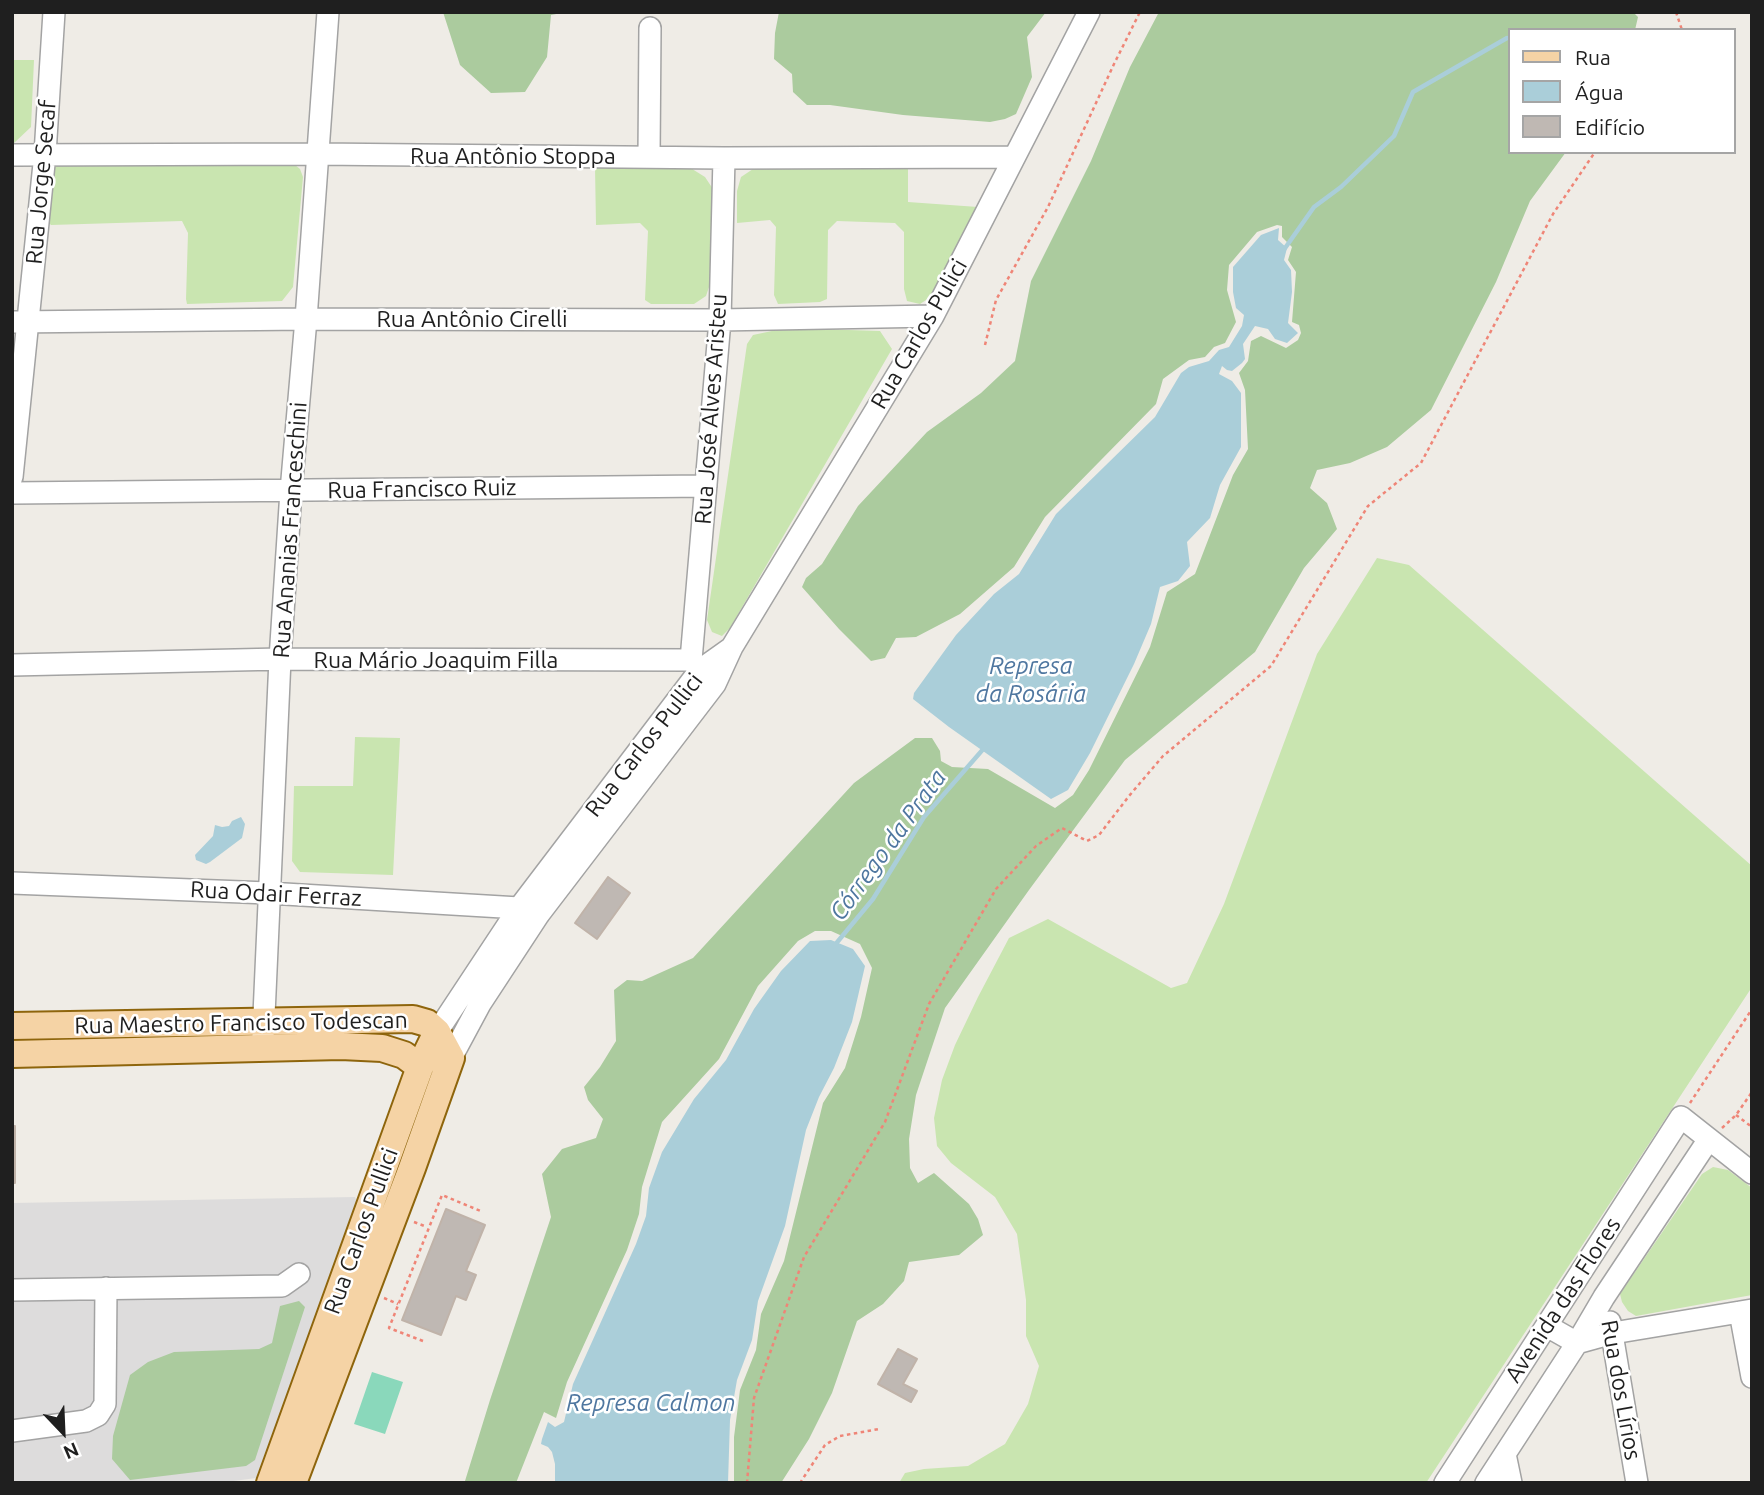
<!DOCTYPE html>
<html>
<head>
<meta charset="utf-8">
<style>
	body { margin:0 }
	#map { position:relative; width:1764px; height:1495px; overflow:hidden; background:#efece6; font-family:Ubuntu,sans-serif }
	canvas { display:block }
	.frame { position:absolute; inset:0; border:14px solid #1f1f1f; pointer-events:none }
	.legend { position:absolute; left:1508px; top:28px; width:228px; height:126px; box-sizing:border-box; background:#fff; border:2px solid #a5a5a5; margin:0; padding:9px 12px; list-style:none; font-size:21px; color:#1f1f1f }
	.legend li { display:flex; align-items:center; gap:14px; height:35px }
	.legend b { width:35px; border:2px solid #a5a5a5 }
	.north { position:absolute; left:28px; top:1397px; width:70px; height:70px; -webkit-text-stroke:5px #fff; paint-order:stroke; rotate:157deg; font-size:19px; font-weight:700; line-height:28px; text-align:center; color:#1f1f1f }
	.north::after { content:''; display:block; margin:auto; width:24px; height:32px; background:#1f1f1f; clip-path:polygon(50% 0,100% 100%,50% 72%,0 100%) }
</style>
</head>
<body>
<div id="map">
<canvas width="1764" height="1495"></canvas>
<div class="frame"></div>
<ul class="legend">
<li><b style="height:9px;background:#f5d3a5"></b>Rua</li>
<li><b style="height:19px;background:#aaced9"></b>Água</li>
<li><b style="height:19px;background:#bfb8b3"></b>Edifício</li>
</ul>
<div class="north">N</div>
</div>
<script>
const context = document.querySelector('canvas').getContext('2d');
context.lineJoin = 'round';
function fillPath(path, color) {
  context.fillStyle = color;
  context.fill(path, 'evenodd');
}
function poly(rows) {
  const path = new Path2D();
  for (const r of rows) {
    path.moveTo(r[0], r[1]);
    for (let i = 2; i < r.length; i += 2) path.lineTo(r[i], r[i + 1]);
  }
  return path;
}
function stroke(path, color, width, dash) {
  context.strokeStyle = color;
  context.lineWidth = width;
  context.lineCap = dash ? 'butt' : 'round';
  context.setLineDash(dash || []);
  context.stroke(path);
}
function label(font, color, halo, rows, align = 'center') {
  context.font = font + ' Ubuntu,sans-serif';
  context.lineWidth = 5;
  context.setLineDash([]);
  context.textBaseline = 'middle';
  context.strokeStyle = halo;
  context.fillStyle = color;
  for (const [text, x, y, turn = 0] of rows) {
    context.save();
    context.translate(x, y);
    context.rotate((+turn || 0) * Math.PI / 180);
    context.textAlign = isNaN(turn) ? turn : align;
    if (halo) context.strokeText(text, 0, 0);
    context.fillText(text, 0, 0);
    context.restore();
  }
}
const residential = poly([
	[355,1197,358,1204,256,1478,219,1483,12,1483,12,1203]
]);
const grass = poly([
	[12,60,34,60,31,127,13,144],
	[55,162,295,165,300,169,303,177,293,287,282,301,187,304,186,299,188,233,182,221,51,225,47,221,50,167],
	[595,167,689,167,705,177,713,189,710,284,706,296,694,304,651,304,645,300,648,231,640,223,596,225],
	[753,169,908,169,908,202,978,207,938,292,920,304,907,301,904,289,904,232,895,223,837,221,828,230,827,299,820,302,778,304,774,295,776,227,770,220,737,223,737,191,741,177],
	[786,328,880,331,892,349,730,628,722,636,712,632,707,620,747,344,753,335],
	[1377,558,1409,565,1752,866,1752,987,1426,1483,899,1483,905,1473,924,1469,968,1466,1005,1444,1028,1404,1039,1366,1026,1336,1026,1300,1017,1234,995,1197,951,1163,937,1146,934,1118,942,1080,955,1045,978,997,1009,938,1048,919,1171,988,1187,983,1224,904,1317,654],
	[355,737,400,738,393,875,300,872,292,861,294,786,353,786],
	[1713,1167,1728,1170,1752,1188,1752,1295,1636,1316,1628,1311,1622,1302,1620,1294,1702,1174]
]);
const forest = poly([
	[443,12,567,12,551,15,547,57,525,92,491,93,460,65],
	[779,12,1046,12,1027,37,1032,77,1016,114,1005,119,990,122,903,115,830,105,807,105,793,92,792,74,774,59,775,33],
	[1159,12,1633,12,1638,17,1635,30,1510,30,1510,152,1566,152,1530,201,1496,282,1431,410,1387,447,1350,463,1317,470,1310,488,1327,503,1337,529,1304,568,1255,652,1125,760,1029,890,945,1008,916,1095,909,1139,910,1168,918,1183,934,1173,969,1204,978,1219,983,1235,959,1255,909,1262,904,1281,883,1304,857,1321,832,1393,809,1439,781,1483,734,1483,734,1437,740,1390,756,1350,761,1314,784,1261,823,1103,845,1068,861,1017,872,968,860,944,831,931,815,931,798,941,758,986,719,1059,662,1122,642,1187,639,1214,627,1250,567,1382,556,1418,544,1412,516,1483,467,1483,465,1481,490,1400,551,1217,542,1174,562,1149,596,1138,603,1119,588,1100,584,1087,600,1067,616,1041,614,990,627,980,642,981,693,958,854,783,915,738,932,738,940,751,941,761,952,767,988,769,1055,808,1073,795,1089,770,1150,647,1167,592,1195,574,1233,475,1248,449,1245,390,1239,373,1248,361,1251,341,1261,336,1286,348,1298,340,1301,333,1299,325,1292,322,1296,272,1288,260,1292,247,1282,237,1282,226,1277,225,1257,232,1229,265,1227,290,1236,322,1225,343,1214,347,1205,357,1189,360,1163,379,1156,404,1045,517,1014,567,960,614,916,637,896,638,885,658,871,661,839,629,802,587,806,578,822,564,858,506,927,432,981,393,1015,361,1031,281,1091,161,1130,67],
	[299,1301,305,1307,255,1460,246,1466,130,1480,112,1459,113,1436,130,1375,148,1362,174,1352,259,1349,272,1343,280,1306]
]);
const pitch = poly([
	[372,1372,403,1382,385,1434,354,1424]
]);
const water = poly([
	[1279,228,1278,240,1287,248,1284,260,1291,270,1292,292,1288,323,1298,333,1287,343,1275,339,1268,329,1255,326,1243,344,1245,359,1242,363,1232,371,1227,370,1222,366,1219,374,1232,381,1241,393,1241,447,1220,485,1210,518,1187,542,1190,566,1178,581,1160,587,1151,624,1134,664,1090,753,1068,790,1051,799,949,727,913,699,914,693,956,635,994,594,1019,574,1056,514,1155,417,1181,373,1189,367,1209,361,1219,350,1229,347,1242,326,1244,315,1236,308,1233,292,1233,267,1261,235],
	[241,817,245,824,242,838,210,862,206,864,196,860,195,855,213,836,215,825,222,827,229,826,232,821],
	[831,940,853,949,865,966,852,1022,834,1068,819,1097,806,1130,785,1226,758,1301,752,1340,737,1380,730,1420,728,1483,555,1483,555,1464,552,1452,548,1447,541,1444,542,1439,548,1422,555,1427,564,1422,573,1384,636,1244,646,1216,649,1188,662,1152,694,1099,726,1060,754,1009,781,971,810,941]
]);
const stream = poly([
	[1283,251,1314,207,1341,187,1394,136,1413,92,1507,38],
	[834,946,873,899,924,817,985,747]
]);
const building = poly([
	[608,877,630,893,597,939,575,923,608,877],
	[12,1126,15,1126,15,1183,12,1183,12,1126],
	[446,1209,485,1225,466,1271,476,1275,466,1300,456,1296,441,1335,402,1320,446,1209],
	[898,1349,917,1359,903,1384,917,1391,911,1402,878,1384,898,1349]
]);
const path = poly([
	[1676,12,1682,30],
	[985,345,996,300,1048,207,1114,64,1140,12],
	[1690,1103,1752,1009],
	[1736,1115,1752,1127],
	[1722,1128,1736,1115,1752,1092],
	[414,1222,427,1227],
	[384,1298,398,1304],
	[423,1341,389,1328,442,1195,483,1212],
	[747,1483,754,1398,804,1257,885,1122,929,1004,996,889,1036,846,1062,828,1087,841,1099,835,1129,796,1163,756,1271,666,1368,506,1421,463,1553,214,1595,152],
	[800,1483,825,1445,840,1436,879,1429]
]);
const minor = poly([
	[12,155,317,154,724,158,1014,157],
	[649,157,650,28],
	[12,322,306,319,720,320,933,316],
	[12,477,45,154,54,12],
	[12,493,706,486],
	[691,660,720,320,724,158],
	[12,665,280,659,691,660],
	[12,883,268,893,519,908,539,914],
	[437,1032,519,908,700,670,731,648],
	[263,1037,280,659,291,491,306,319,328,12],
	[451,1058,480,1004,539,914,715,684,732,647,933,316,1089,12],
	[12,1290,282,1286,299,1274],
	[1740,1312,1752,1377],
	[1610,1322,1637,1483],
	[1547,1326,1577,1343,1613,1333,1752,1310],
	[12,1431,86,1421,98,1415,105,1404,106,1288],
	[1505,1454,1511,1483],
	[1445,1483,1681,1117,1752,1173],
	[1486,1483,1577,1343,1604,1297,1709,1139]
]);
const major = poly([
	[12,1026,413,1019,427,1023,437,1032,451,1058,412,1168,293,1483],
	[12,1054,341,1046,382,1048,404,1055,420,1067],
	[270,1483,420,1067,437,1032]
]);
const streetNames = [
	["Rua Antônio Stoppa",513,156],
	["Rua Jorge Secaf",41,182,-85],
	["Rua Antônio Cirelli",472,319],
	["Rua Carlos Pulici",919,334,-60],
	["Rua José Alves Aristeu",711,409,-86],
	["Rua Francisco Ruiz",422,489,-1],
	["Rua Ananias Franceschini",290,530,-86],
	["Rua Mário Joaquim Filla",436,660],
	["Rua Carlos Pullici",644,745,-52],
	["Rua Odair Ferraz",276,894,3],
	["Rua Maestro Francisco Todescan",241,1023,-1],
	["Rua Carlos Pullici",361,1231,-70],
	["Avenida das Flores",1563,1300,-57],
	["Rua dos Lírios",1621,1390,80]
];
const waterNames = [
	["Represa",1031,666],
	["da Rosária",1031,694],
	["Córrego da Prata",888,845,-54],
	["Represa Calmon",651,1403]
];
fillPath(residential, '#dddcdc');
fillPath(grass, '#c9e5b0');
fillPath(forest, '#abcb9e');
fillPath(pitch, '#8ad8bb');
fillPath(water, '#aaced9');
stroke(stream, '#aaced9', 4.5);
fillPath(building, '#bfb8b3');
stroke(building, '#c0b3a9', 2);
stroke(minor, '#a3a3a3', 24);
stroke(major, '#8e650c', 30);
stroke(path, '#ef8577', 2.5, [3.5, 3.5]);
stroke(minor, '#fff', 21);
stroke(major, '#f5d3a5', 26);
label('23px', '#1f1f1f', '#fff', streetNames);
label('italic 24px', '#4f77a0', '#fff', waterNames);
</script>
</body>
</html>
